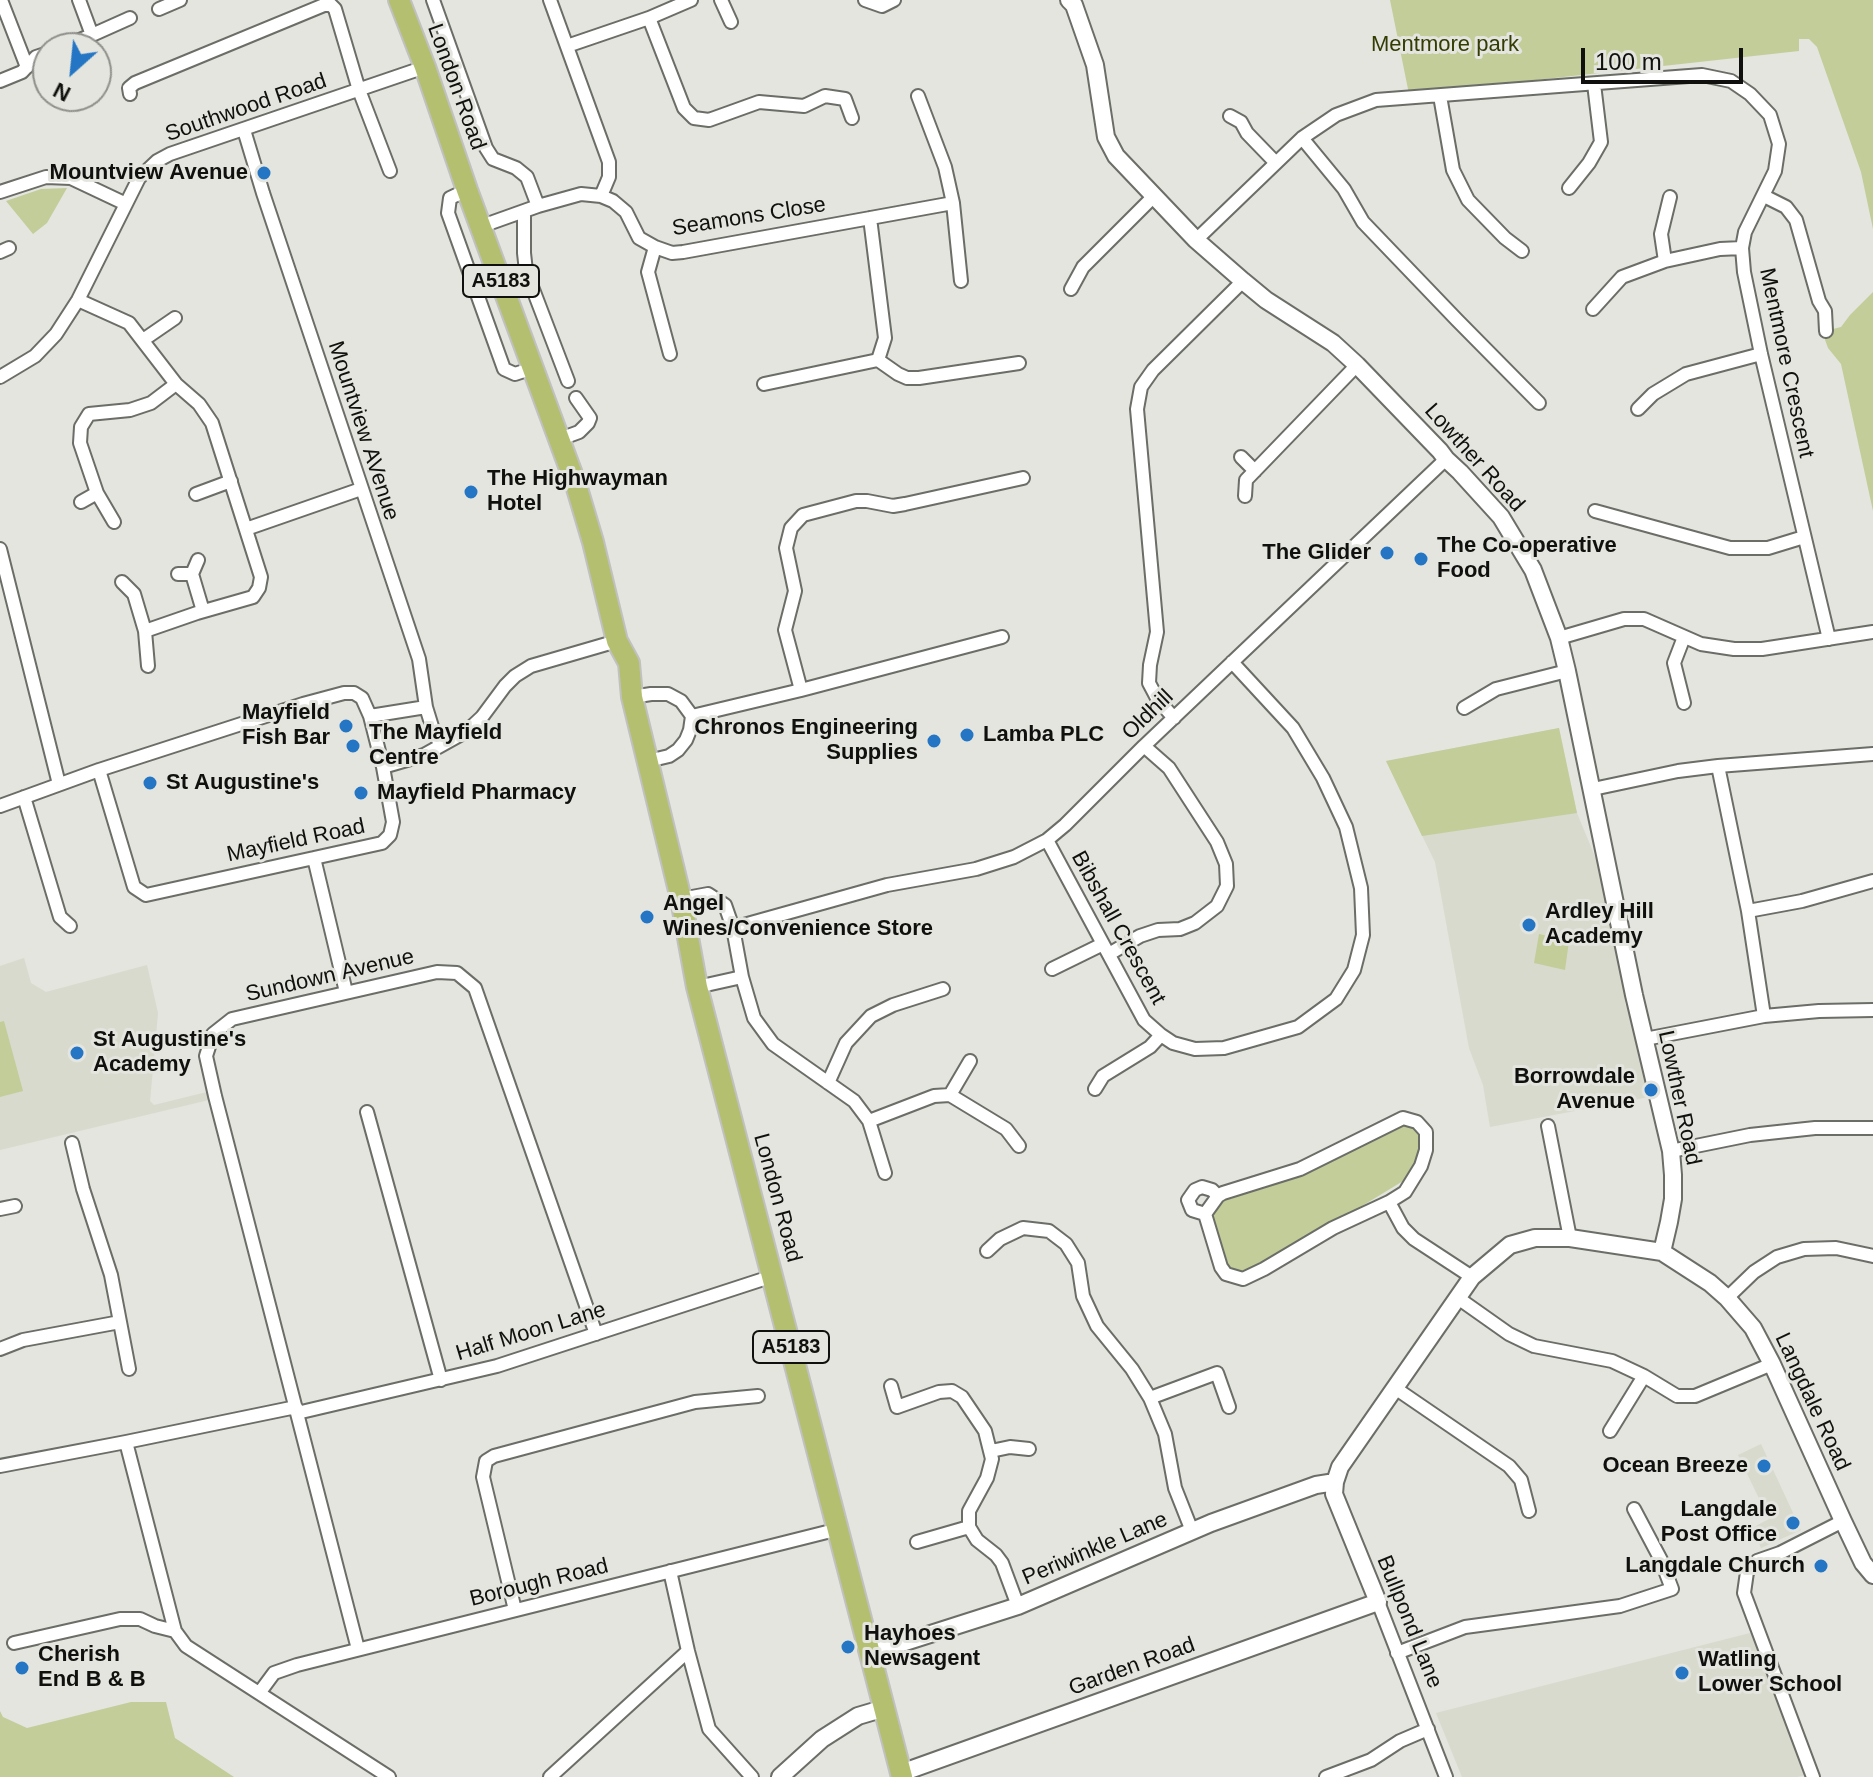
<!DOCTYPE html>
<html>
<head>
<meta charset="utf-8">
<style>
	body { margin:0 }
	#map { position:relative; width:1873px; height:1777px; overflow:hidden; background:#e3e5de; font-family:Arial,sans-serif }
	canvas { display:block }
	.north { position:absolute; left:32px; top:32px; width:80px; height:80px; box-sizing:border-box; background:#e3e5de; border:2px solid #8f908b; border-radius:50%; rotate:207deg; font-size:22px; font-weight:700; line-height:32px; text-align:center; color:#10100e }
	.north::after { content:''; display:block; margin:auto; width:28px; height:36px; background:#2476c5; clip-path:polygon(50% 0,100% 100%,50% 72%,0 100%) }
	.scale { position:absolute; left:1581px; top:48px; width:162px; height:36px; box-sizing:border-box; border:4px solid #10100e; border-top:0; padding-left:10px; font-size:24px; line-height:28px; white-space:nowrap; color:#10100e; -webkit-text-stroke:6px #e3e5de; paint-order:stroke }
</style>
</head>
<body>
<div id="map">
<canvas width="1873" height="1777"></canvas>
<div class="north">N</div>
<div class="scale">100 m</div>
</div>
<script>
const context = document.querySelector('canvas').getContext('2d');
context.lineJoin = 'round';
function fillPath(path, color) {
  context.fillStyle = color;
  context.fill(path, 'evenodd');
}
function poly(rows) {
  const path = new Path2D();
  for (const r of rows) {
    path.moveTo(r[0], r[1]);
    for (let i = 2; i < r.length; i += 2) path.lineTo(r[i], r[i + 1]);
  }
  return path;
}
function stroke(path, color, width, dash) {
  context.strokeStyle = color;
  context.lineWidth = width;
  context.lineCap = dash ? 'butt' : 'round';
  context.setLineDash(dash || []);
  context.stroke(path);
}
function label(font, color, halo, rows, align = 'center') {
  context.font = font + ' Arial,sans-serif';
  context.lineWidth = 6;
  context.setLineDash([]);
  context.textBaseline = 'middle';
  context.strokeStyle = halo;
  context.fillStyle = color;
  for (const [text, x, y, turn = 0] of rows) {
    context.save();
    context.translate(x, y);
    context.rotate((+turn || 0) * Math.PI / 180);
    context.textAlign = isNaN(turn) ? turn : align;
    if (halo) context.strokeText(text, 0, 0);
    context.fillText(text, 0, 0);
    context.restore();
  }
}
const built = poly([
	[1559,728,1577,813,1600,869,1624,982,1625,1004,1631,1016,1649,1097,1490,1127,1483,1085,1469,1048,1435,862,1386,761],
	[24,958,31,983,46,992,147,965,158,1013,150,1101,154,1105,211,1091,213,1099,0,1150,0,966],
	[1761,1444,1801,1530,1761,1548,1752,1528,1769,1519,1738,1455],
	[1754,1632,1806,1775,1797,1777,1462,1777,1436,1713]
]);
const green = poly([
	[1390,0,1873,0,1873,229,1861,172,1817,47,1809,39,1799,39,1799,51,1409,94],
	[67,188,47,223,33,234,6,201,41,189],
	[1873,292,1873,511,1841,364,1828,348,1824,337,1830,336,1833,329,1841,327,1850,315],
	[1559,728,1577,813,1422,836,1386,761],
	[1539,934,1569,941,1565,970,1534,963],
	[4,1021,23,1091,0,1097,0,1022],
	[1403,1124,1413,1127,1421,1137,1419,1154,1412,1169,1403,1181,1262,1267,1246,1273,1233,1272,1226,1265,1212,1213,1225,1197,1301,1175,1394,1127],
	[131,1702,166,1702,175,1738,234,1777,0,1777,0,1711,3,1717,27,1728]
]);
const minor = poly([
	[1,0,27,67],
	[433,0,486,148,493,159,516,168,527,177,538,206],
	[550,0,609,162,609,177,601,196],
	[721,0,731,22],
	[865,0,882,6,894,0],
	[159,9,180,0],
	[649,18,684,108,694,118,709,120,759,102,804,106,825,96,845,99,852,118],
	[92,35,130,18],
	[567,46,649,18,691,0],
	[60,48,92,35,79,0],
	[0,81,22,72,36,57,48,53],
	[130,94,129,88,135,83,324,5,331,5,335,9,359,90,390,171],
	[918,96,945,167,953,203,961,281],
	[1440,96,1453,170,1468,200,1505,238,1522,251],
	[1230,116,1241,122,1247,133,1276,163],
	[244,130,263,193,419,659,426,707,434,733,441,745],
	[1302,138,1344,189,1363,222,1457,320,1539,403],
	[1569,188,1589,163,1601,142,1594,84],
	[467,190,450,198,448,213,504,369,515,374,533,368],
	[0,192,46,177,71,178,126,204],
	[1764,196,1786,207,1796,220,1819,301,1825,311,1826,331],
	[524,212,524,253,526,271,568,381],
	[482,226,538,206,581,194,601,196,613,201,626,212,639,238,655,247,672,253,683,252,953,203],
	[1196,240,1302,138,1336,115,1376,100,1702,75,1731,81,1750,94,1770,115,1779,144,1775,171,1745,232,1742,248,1744,272,1761,354,1829,639],
	[655,247,648,272,670,354],
	[0,252,9,248],
	[1665,261,1661,234,1670,197],
	[1071,289,1083,267,1154,196],
	[78,300,129,323,176,384,199,404,212,423,261,577,259,588,253,597,197,613,145,631],
	[1593,309,1622,277,1665,261,1720,249,1742,248],
	[143,340,175,318],
	[878,360,898,374,907,378,919,378,1019,363],
	[0,377,35,356,56,334,78,300,139,178,157,161,170,154,425,67],
	[764,384,878,360,885,338,870,218],
	[1638,409,1653,394,1686,374,1761,354],
	[560,439,579,432,588,423,590,418,576,398],
	[1241,457,1255,471],
	[196,494,231,481],
	[1245,496,1246,480,1357,365],
	[81,502,97,493],
	[1595,511,1730,548,1768,548,1804,537],
	[114,522,97,493,80,443,81,427,89,414,130,410,151,403,176,384],
	[246,529,361,489],
	[0,549,59,784],
	[178,574,192,574,198,560],
	[192,574,203,611],
	[122,582,134,594,145,631,148,666],
	[1559,638,1624,619,1644,619,1701,644,1734,649,1762,649,1873,632],
	[801,690,785,630,795,591,786,548,791,528,803,515,856,501,867,501,893,506,905,504,1023,478],
	[632,697,651,694,668,694,681,701,692,716,690,730,686,740,678,750,669,756,648,761],
	[1684,703,1674,663,1684,637],
	[1464,708,1496,689,1567,671],
	[370,716,426,707],
	[692,716,801,690,1002,637],
	[1174,718,1158,700,1149,683,1150,665,1157,632,1137,409,1141,387,1153,370,1243,281],
	[1718,766,1748,911,1764,1016],
	[99,770,134,887,146,895,382,843,390,835,393,822,383,767,424,755,467,731,482,717,505,686,515,676,531,666,617,641],
	[1593,789,1678,771,1718,766,1873,754],
	[24,797,60,917,70,926],
	[0,806,99,770,303,704,344,693,354,693,362,698,370,716,383,767],
	[1047,840,1144,1020,1161,1035,1173,1043,1195,1049,1224,1048,1298,1027,1336,999,1354,970,1363,935,1361,888,1346,827,1323,778,1293,728,1232,662],
	[314,858,346,992],
	[681,899,708,894,725,905,733,928,742,977,754,1018,773,1044,854,1101,869,1121,885,1173],
	[1748,911,1802,901,1873,881],
	[733,928,887,885,976,869,1014,857,1047,840,1065,825,1144,746,1446,459],
	[1109,954,1140,936,1158,930,1180,929,1195,923,1217,906,1227,886,1226,864,1217,842,1169,768,1144,746],
	[1052,969,1103,944],
	[697,987,742,977],
	[1645,1039,1764,1016,1819,1011,1873,1010],
	[828,1083,846,1043,871,1016,893,1005,943,989],
	[1095,1089,1103,1076,1150,1047,1161,1035],
	[950,1095,970,1061],
	[367,1112,441,1380],
	[869,1121,934,1096,950,1095,1006,1129,1019,1146],
	[1548,1126,1570,1238],
	[72,1143,83,1189,111,1275,129,1369],
	[1671,1151,1750,1135,1815,1128,1873,1128],
	[1389,1202,1405,1192,1421,1166,1426,1150,1426,1132,1417,1122,1403,1118,1300,1169,1223,1193,1218,1196,1205,1214,1221,1267,1226,1274,1243,1279,1264,1269,1333,1228,1389,1202,1403,1228,1414,1239,1472,1277],
	[0,1209,15,1206],
	[1205,1214,1192,1210,1188,1200,1195,1190,1202,1187,1212,1190,1218,1196],
	[987,1251,1000,1239,1023,1228,1049,1231,1066,1244,1078,1263,1083,1296,1097,1326,1132,1369,1150,1398,1165,1434,1175,1488,1192,1531],
	[1458,1298,1509,1334,1534,1346,1612,1361,1644,1376,1677,1396,1695,1396,1772,1364],
	[1727,1298,1754,1272,1777,1257,1804,1249,1836,1248,1873,1256],
	[0,1349,23,1340,120,1322],
	[891,1386,897,1407,939,1392,952,1391,962,1397,985,1431,992,1459,987,1478,969,1511,969,1527,977,1540,996,1555,1002,1563,1018,1606],
	[1395,1388,1509,1466,1521,1480,1529,1511],
	[1150,1398,1217,1373,1229,1407],
	[297,1413,497,1366,773,1276],
	[1610,1431,1644,1376],
	[126,1442,175,1631,186,1646,389,1777],
	[991,1451,1010,1447,1029,1449],
	[0,1466,126,1442,296,1407],
	[917,1542,969,1527],
	[670,1571,688,1651,709,1729,752,1777],
	[1378,1602,1446,1777],
	[515,1610,483,1477,486,1461,494,1456,695,1402,758,1396],
	[14,1643,120,1619,140,1619,155,1626,175,1631],
	[358,1649,215,1096,206,1056,213,1034,232,1019,437,972,457,973,475,988,596,1334],
	[1397,1653,1465,1627,1620,1606,1672,1589,1661,1560,1634,1509],
	[260,1692,274,1673,297,1665,839,1529],
	[550,1777,688,1651],
	[1326,1777,1371,1760,1400,1741,1428,1729],
	[1813,1777,1744,1593,1747,1572,1757,1561,1780,1553,1843,1521]
]);
const tertiary = poly([
	[1069,0,1074,5,1095,65,1106,137,1116,156,1196,240,1243,281,1266,300,1333,343,1357,365,1440,451,1446,459,1460,472,1501,517,1533,570,1559,638,1567,671,1634,995,1671,1151,1673,1175,1673,1199,1669,1222,1662,1252],
	[871,1653,1018,1606,1211,1523,1316,1485,1335,1482],
	[901,1773,1378,1602,1334,1494,1335,1482,1340,1467,1472,1277,1510,1245,1535,1238,1570,1238,1662,1252,1710,1283,1727,1298,1753,1328,1772,1364,1843,1521,1863,1563,1873,1575],
	[780,1777,822,1739,858,1716,885,1708]
]);
const primary = poly([
	[399,0,425,67,467,190,576,485,593,542,617,641,629,663,632,697,681,899,697,987,902,1777]
]);
const markers = [
	[264,173,8,"#2476c5"],
	[471,492,8,"#2476c5"],
	[1387,553,8,"#2476c5"],
	[1421,559,8,"#2476c5"],
	[346,726,8,"#2476c5"],
	[967,735,8,"#2476c5"],
	[934,741,8,"#2476c5"],
	[353,746,8,"#2476c5"],
	[150,783,8,"#2476c5"],
	[361,793,8,"#2476c5"],
	[647,917,8,"#2476c5"],
	[1529,925,8,"#2476c5"],
	[77,1053,8,"#2476c5"],
	[1651,1090,8,"#2476c5"],
	[1764,1466,8,"#2476c5"],
	[1793,1523,8,"#2476c5"],
	[1821,1566,8,"#2476c5"],
	[848,1647,8,"#2476c5"],
	[22,1668,8,"#2476c5"],
	[1682,1673,8,"#2476c5"]
];
const shields = [
	[501,281,76],
	[791,1347,76]
];
const shieldNames = [
	["A5183",501,281],
	["A5183",791,1347]
];
const parkNames = [
	["Mentmore park",1445,45]
];
const streetNames = [
	["London Road",456,87,70],
	["Southwood Road",246,108,-19],
	["Seamons Close",749,217,-9],
	["Mentmore Crescent",1786,363,78],
	["Mountview AVenue",363,431,72],
	["Lowther Road",1474,458,48],
	["Oldhill",1148,715,-44],
	["Mayfield Road",296,841,-12],
	["Bibshall Crescent",1118,928,61],
	["Sundown Avenue",330,976,-13],
	["Lowther Road",1679,1098,78],
	["London Road",777,1198,75],
	["Half Moon Lane",531,1332,-17],
	["Langdale Road",1812,1402,65],
	["Periwinkle Lane",1095,1549,-23],
	["Borough Road",539,1583,-14],
	["Bullpond Lane",1409,1622,68],
	["Garden Road",1132,1667,-20]
];
const poiNames = [
	["Mountview Avenue",248,173,"right"],
	["The Highwayman",487,479],
	["Hotel",487,504],
	["The Co-operative",1437,546],
	["Food",1437,571],
	["The Glider",1371,553,"right"],
	["Mayfield",330,713,"right"],
	["Fish Bar",330,738,"right"],
	["Chronos Engineering",918,728,"right"],
	["Supplies",918,753,"right"],
	["The Mayfield",369,733],
	["Centre",369,758],
	["Lamba PLC",983,735],
	["St Augustine's",166,783],
	["Mayfield Pharmacy",377,793],
	["Angel",663,904],
	["Wines/Convenience Store",663,929],
	["Ardley Hill",1545,912],
	["Academy",1545,937],
	["St Augustine's",93,1040],
	["Academy",93,1065],
	["Borrowdale",1635,1077,"right"],
	["Avenue",1635,1102,"right"],
	["Ocean Breeze",1748,1466,"right"],
	["Langdale",1777,1510,"right"],
	["Post Office",1777,1535,"right"],
	["Langdale Church",1805,1566,"right"],
	["Hayhoes",864,1634],
	["Newsagent",864,1659],
	["Cherish",38,1655],
	["End B & B",38,1680],
	["Watling",1698,1660],
	["Lower School",1698,1685]
];
fillPath(built, '#d7dacc');
fillPath(green, '#c2cd9a');
stroke(minor, '#6b6d67', 16);
stroke(tertiary, '#6b6d67', 20);
stroke(primary, '#c1c1c0', 24);
stroke(minor, '#fff', 12);
stroke(tertiary, '#fff', 16);
stroke(primary, '#b5bf70', 20);
for (const [x, y, r, color] of markers) {
  const dot = new Path2D();
  dot.arc(x, y, r, 0, 2 * Math.PI);
  context.fillStyle = color;
  context.fill(dot);
  stroke(dot, '#e3e5de', 3);
}
for (const [x, y, w] of shields) {
  const box = new Path2D();
  box.roundRect(x - w / 2, y - 16, w, 32, 6);
  context.fillStyle = '#e3e5de';
  context.fill(box);
  stroke(box, '#10100e', 2);
}
label('bold 20px', '#10100e', null, shieldNames);
label('22px', '#343c04', '#e3e5de', parkNames);
label('22px', '#10100e', '#e3e5de', streetNames);
label('bold 22px', '#10100e', '#e3e5de', poiNames, 'left');
</script>
</body>
</html>
